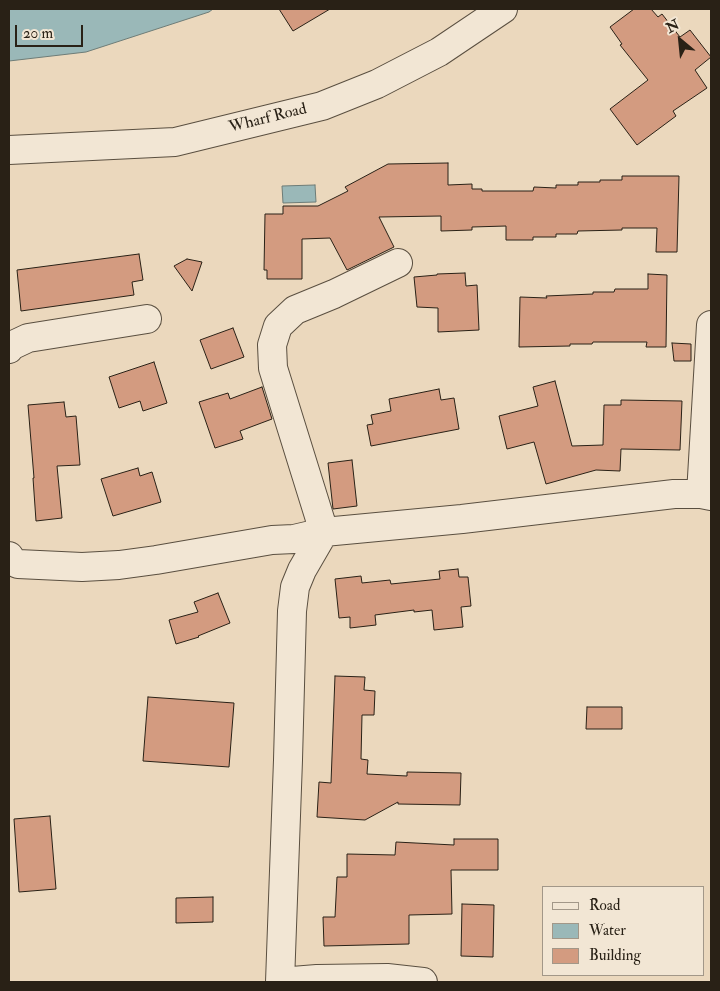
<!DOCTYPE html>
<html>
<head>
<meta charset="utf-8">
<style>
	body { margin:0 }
	#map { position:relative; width:720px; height:991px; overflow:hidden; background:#ebd8bd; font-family:"IM FELL Double Pica",serif }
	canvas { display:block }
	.frame { position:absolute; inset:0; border:10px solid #292116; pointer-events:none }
	.legend { position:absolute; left:542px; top:886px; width:162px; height:90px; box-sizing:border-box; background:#f2e6d4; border:1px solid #a29788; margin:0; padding:6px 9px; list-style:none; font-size:15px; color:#292116 }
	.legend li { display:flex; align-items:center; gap:10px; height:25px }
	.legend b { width:25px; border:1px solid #a29788 }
	.north { position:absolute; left:655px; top:15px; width:50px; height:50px; -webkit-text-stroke:4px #f2e6d4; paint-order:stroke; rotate:332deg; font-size:14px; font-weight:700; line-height:20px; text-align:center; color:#292116 }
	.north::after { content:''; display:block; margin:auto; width:18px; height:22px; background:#292116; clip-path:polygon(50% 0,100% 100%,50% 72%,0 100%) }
	.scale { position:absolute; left:15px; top:25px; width:68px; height:22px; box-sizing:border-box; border:2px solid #292116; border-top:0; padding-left:6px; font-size:15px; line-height:18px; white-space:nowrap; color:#292116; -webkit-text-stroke:4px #f2e6d4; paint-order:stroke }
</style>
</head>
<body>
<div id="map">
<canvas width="720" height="991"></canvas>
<div class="frame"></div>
<ul class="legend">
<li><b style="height:6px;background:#f2e6d4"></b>Road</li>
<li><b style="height:14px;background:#9ab8b8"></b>Water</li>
<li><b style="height:14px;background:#d39b80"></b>Building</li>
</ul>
<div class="north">N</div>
<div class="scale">20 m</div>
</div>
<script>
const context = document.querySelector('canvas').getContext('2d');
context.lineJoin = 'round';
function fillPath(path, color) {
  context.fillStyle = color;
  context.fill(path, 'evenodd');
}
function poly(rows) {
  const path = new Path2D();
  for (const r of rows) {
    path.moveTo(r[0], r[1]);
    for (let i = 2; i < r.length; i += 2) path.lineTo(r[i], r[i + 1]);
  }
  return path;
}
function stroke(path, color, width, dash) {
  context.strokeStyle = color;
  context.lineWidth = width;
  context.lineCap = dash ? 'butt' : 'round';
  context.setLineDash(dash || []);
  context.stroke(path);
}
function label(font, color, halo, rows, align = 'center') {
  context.font = font + ' "IM FELL Double Pica",serif';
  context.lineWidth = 4;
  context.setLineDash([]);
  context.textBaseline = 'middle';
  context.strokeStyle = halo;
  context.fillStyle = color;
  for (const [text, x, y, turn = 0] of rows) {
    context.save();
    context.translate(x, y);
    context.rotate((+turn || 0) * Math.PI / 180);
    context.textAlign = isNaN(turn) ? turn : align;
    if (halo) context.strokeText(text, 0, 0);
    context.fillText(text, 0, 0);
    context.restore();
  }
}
const water = poly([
	[9,9,213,9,209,12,86,52,9,61,9,9],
	[315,185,316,202,283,203,282,186,315,185]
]);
const building = poly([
	[279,9,330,9,293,31,279,9],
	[634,9,651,9,658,17,662,14,680,37,690,30,711,57,695,70,707,88,673,111,676,116,637,145,610,109,648,80,620,45,622,44,610,27,634,9],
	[448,163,448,185,472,184,472,189,482,189,482,191,533,191,534,187,556,188,556,185,578,185,578,182,600,182,600,180,622,180,622,176,679,176,677,252,656,252,657,228,622,228,622,230,578,231,577,234,556,234,556,237,533,237,533,240,506,240,506,226,472,227,472,230,441,231,441,216,379,217,394,247,347,270,330,238,302,239,302,279,267,279,267,270,264,270,265,214,283,214,283,206,318,206,348,191,345,187,388,164,448,163],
	[139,254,143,280,132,282,134,295,21,311,17,270,139,254],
	[187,259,202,262,192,291,174,266,187,259],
	[465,273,466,286,477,285,479,330,438,332,438,308,417,307,414,277,437,275,437,274,465,273],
	[648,274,667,275,666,347,646,347,647,342,593,342,592,344,570,344,570,346,519,347,520,297,547,298,546,296,593,294,593,292,614,292,615,289,648,289,648,274],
	[233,328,244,357,211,369,200,340,233,328],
	[672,343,691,344,691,361,674,361,672,343],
	[154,362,167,403,143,411,140,401,119,408,109,377,154,362],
	[555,381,572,446,603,445,604,405,621,405,621,400,682,401,680,450,621,449,620,471,596,470,546,484,534,442,507,449,499,416,538,406,533,387,555,381],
	[262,387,272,419,240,431,243,439,215,448,199,402,228,393,230,399,262,387],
	[439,389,441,400,454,398,459,429,371,446,367,425,373,424,371,415,391,411,389,399,439,389],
	[64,402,66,417,76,416,80,465,57,466,62,518,36,521,33,478,34,478,28,405,64,402],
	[352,460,357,506,333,509,328,463,352,460],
	[138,468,140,476,152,472,161,502,113,516,101,479,138,468],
	[458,569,459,577,468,577,471,606,461,607,463,627,434,630,432,610,414,612,414,610,375,615,376,625,350,628,350,617,339,618,335,579,361,576,362,583,390,580,391,584,440,579,439,571,458,569],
	[218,593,230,623,198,636,199,637,176,644,169,620,198,612,194,602,218,593],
	[335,676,365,677,364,690,375,691,374,715,362,715,361,759,368,760,367,774,407,776,407,772,461,773,460,805,398,804,398,802,365,820,317,817,319,782,331,783,335,676],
	[148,697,234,703,229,767,143,761,148,697],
	[587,707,622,707,622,729,586,729,587,707],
	[50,816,56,889,19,892,14,819,50,816],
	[454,839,498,839,498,870,451,870,452,914,409,915,409,944,324,946,323,917,335,917,337,877,347,877,347,854,395,855,396,842,454,845,454,839],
	[213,897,213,922,176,923,176,898,213,897],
	[462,904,494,905,493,957,461,956,462,904]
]);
const minor = poly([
	[9,150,175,142,322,106,377,84,439,52,503,9],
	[9,349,11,346,28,338,147,319],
	[701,494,711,325],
	[9,556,12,561,18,564,82,567,119,565,156,560,272,540,294,539,324,532,462,519,674,494,701,494,711,496],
	[280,982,288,760,292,611,295,587,302,570,324,532,273,368,272,345,278,326,295,310,334,294,398,263],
	[280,982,317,979,387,978,423,982]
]);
const streetNames = [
	["Wharf Road",268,119,-14]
];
fillPath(water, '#9ab8b8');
stroke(water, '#6d7c77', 1);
fillPath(building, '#d39b80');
stroke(building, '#292116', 1);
stroke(minor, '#5a4f40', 30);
stroke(minor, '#f2e6d4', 28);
label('16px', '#292116', '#f2e6d4', streetNames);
</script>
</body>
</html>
